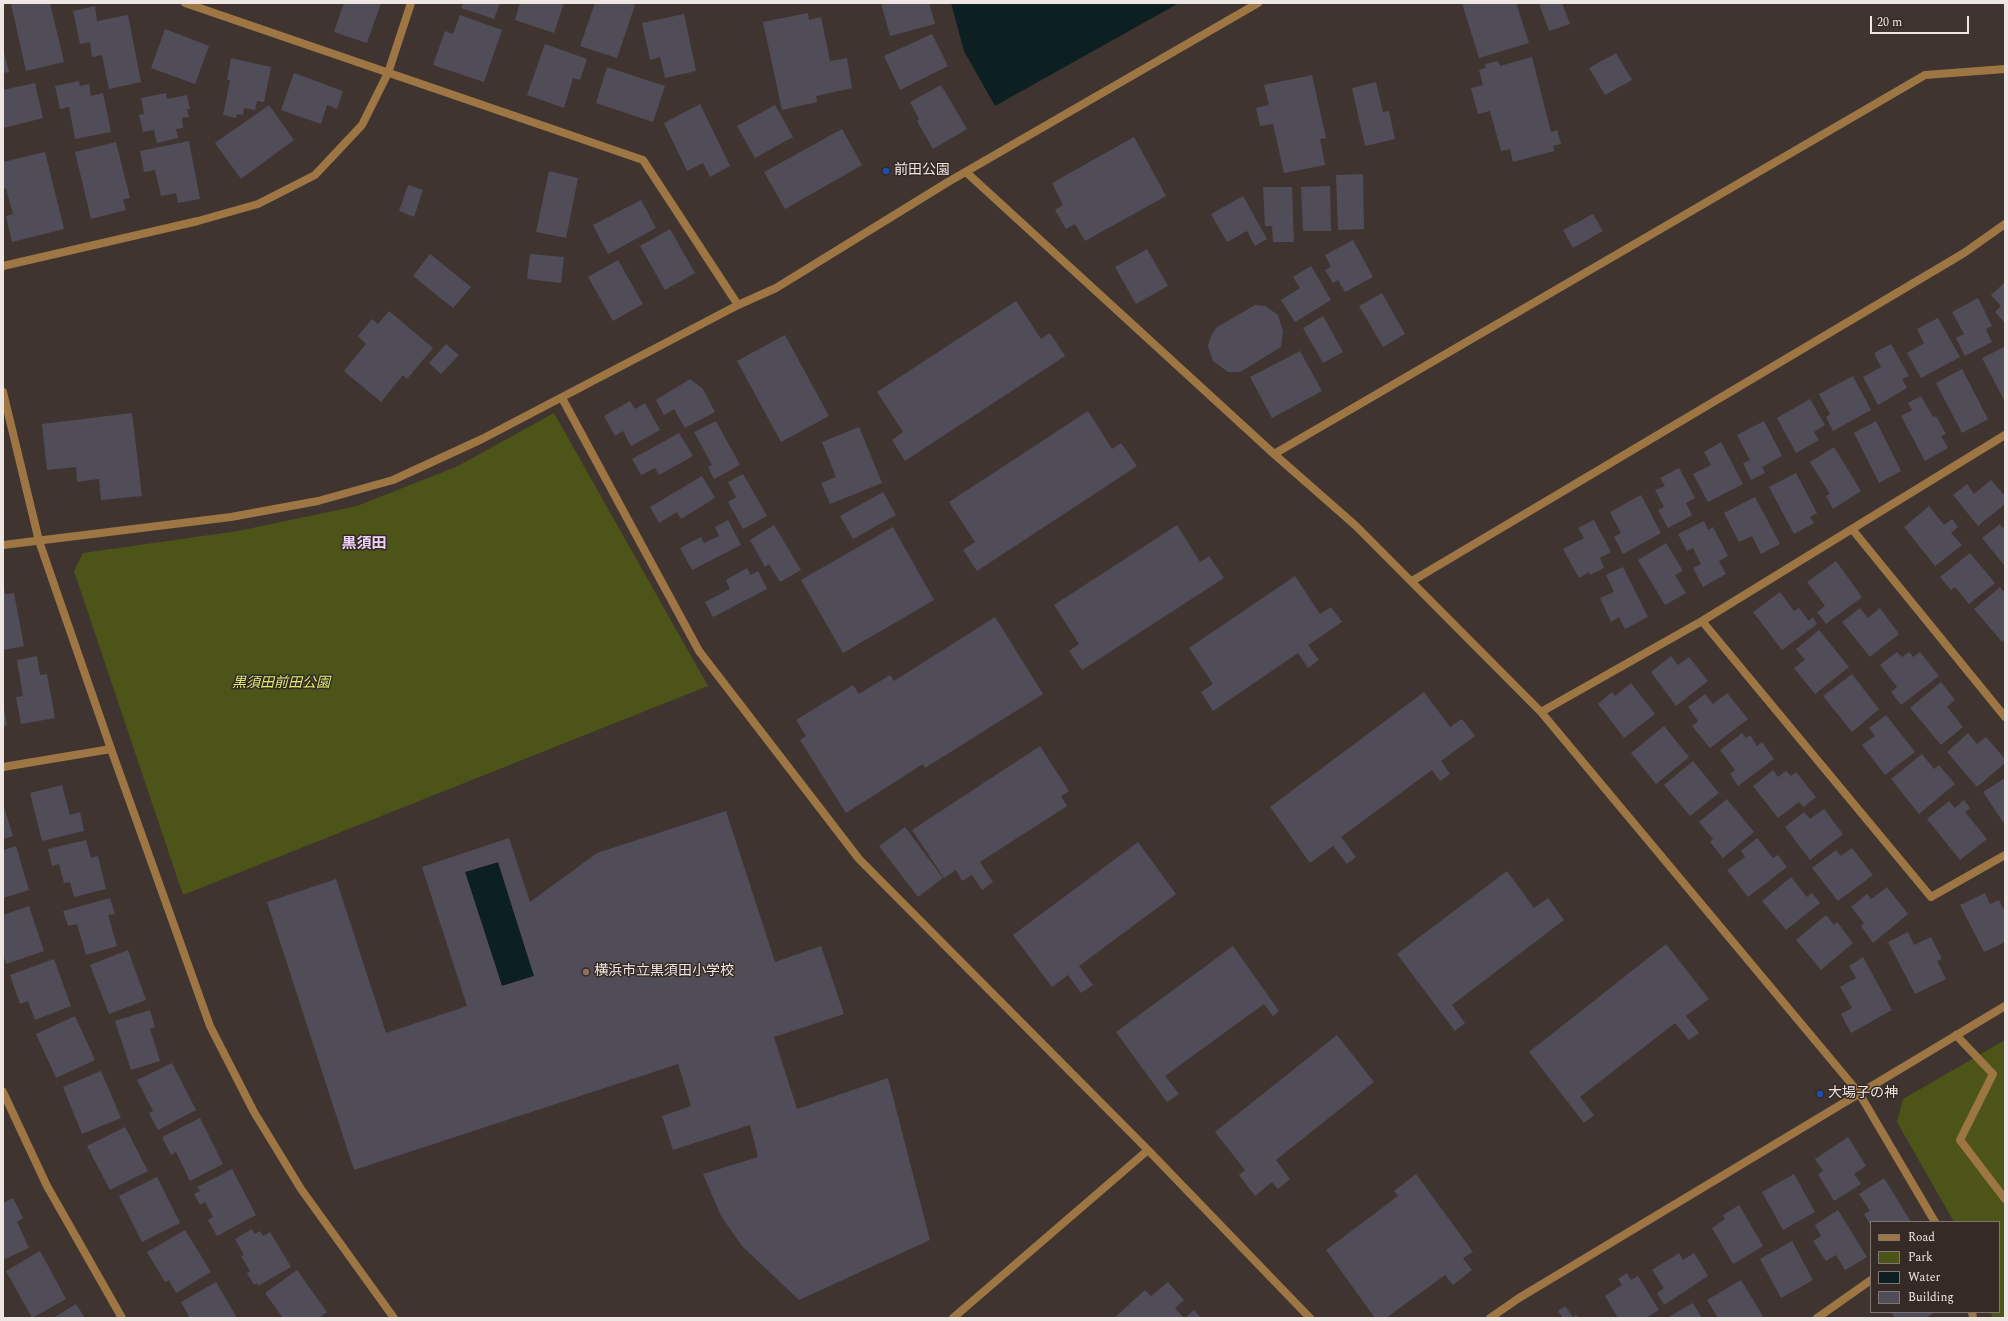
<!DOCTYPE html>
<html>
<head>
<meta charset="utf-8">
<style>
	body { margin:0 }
	#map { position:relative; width:2008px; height:1321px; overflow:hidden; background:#3f342f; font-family:Spectral,serif }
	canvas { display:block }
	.frame { position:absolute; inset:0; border:4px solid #eee6e3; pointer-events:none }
	.legend { position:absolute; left:1870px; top:1221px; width:130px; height:92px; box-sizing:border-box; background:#352a25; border:1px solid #7f7571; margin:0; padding:5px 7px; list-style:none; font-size:12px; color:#eee6e3 }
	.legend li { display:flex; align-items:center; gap:8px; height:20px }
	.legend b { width:20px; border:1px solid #7f7571 }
	.scale { position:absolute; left:1870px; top:16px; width:99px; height:18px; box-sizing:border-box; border:2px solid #eee6e3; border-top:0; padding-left:5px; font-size:12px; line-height:14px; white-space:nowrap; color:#eee6e3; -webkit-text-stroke:3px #352a25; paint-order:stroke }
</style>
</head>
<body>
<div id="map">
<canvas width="2008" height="1321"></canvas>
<div class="frame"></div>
<ul class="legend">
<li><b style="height:5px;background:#9e7643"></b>Road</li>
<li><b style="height:11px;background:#4c5417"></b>Park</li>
<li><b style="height:11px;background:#0c2021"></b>Water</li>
<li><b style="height:11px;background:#514d58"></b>Building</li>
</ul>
<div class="scale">20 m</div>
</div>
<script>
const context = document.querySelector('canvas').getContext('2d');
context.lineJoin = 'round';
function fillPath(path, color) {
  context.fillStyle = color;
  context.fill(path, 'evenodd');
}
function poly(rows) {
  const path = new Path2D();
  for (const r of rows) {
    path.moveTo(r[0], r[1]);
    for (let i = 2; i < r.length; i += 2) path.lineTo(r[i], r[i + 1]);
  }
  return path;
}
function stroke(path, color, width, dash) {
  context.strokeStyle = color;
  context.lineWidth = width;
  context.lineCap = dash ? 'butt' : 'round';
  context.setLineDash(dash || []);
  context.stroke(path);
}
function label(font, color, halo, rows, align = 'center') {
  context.font = font + ' Spectral,"Noto Sans JP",serif';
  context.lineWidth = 3;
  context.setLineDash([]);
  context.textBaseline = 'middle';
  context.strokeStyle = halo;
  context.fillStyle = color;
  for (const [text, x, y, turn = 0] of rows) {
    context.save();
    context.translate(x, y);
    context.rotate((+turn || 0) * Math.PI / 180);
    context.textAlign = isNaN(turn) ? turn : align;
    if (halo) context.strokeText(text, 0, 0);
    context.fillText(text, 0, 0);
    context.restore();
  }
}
const green = poly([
	[554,413,708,686,183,895,74,571,83,553,238,531,357,506,458,466],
	[2005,1040,2005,1318,1992,1318,1991,1312,1999,1312,1999,1222,1954,1222,1897,1122,1903,1099]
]);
const water = poly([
	[951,3,1179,3,995,106,964,51],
	[498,862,534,976,502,986,465,872]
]);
const building = poly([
	[50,3,64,62,26,71,11,4],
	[344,3,381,3,367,43,334,32],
	[463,3,500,3,494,19,461,8],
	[520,3,564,3,554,33,515,20],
	[595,3,629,3,635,5,617,58,580,46],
	[881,3,929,3,935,24,890,36],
	[1462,3,1516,3,1529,43,1479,58],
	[1539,3,1562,3,1570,24,1549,31],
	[95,6,97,21,128,15,141,82,109,89,102,55,92,57,90,42,80,44,73,11],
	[808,13,809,20,821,17,830,61,847,58,852,88,816,96,817,102,782,110,763,22],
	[684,14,696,71,665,78,660,57,650,60,642,23],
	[460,15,502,30,484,82,433,65,445,31,453,34],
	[165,29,209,46,195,84,151,68],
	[932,34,948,66,900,90,884,56],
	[545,44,587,59,580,80,573,78,564,108,527,95],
	[3,49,9,72,3,73],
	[1616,53,1632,80,1605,95,1589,68],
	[1532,57,1551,132,1557,130,1561,144,1553,146,1554,151,1513,162,1510,149,1501,151,1490,111,1478,114,1471,88,1483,85,1479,70,1486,68,1485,64,1498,61,1500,66],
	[231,58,271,67,264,102,257,101,255,110,244,108,243,115,237,114,236,118,223,115,230,80,227,80],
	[607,67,665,86,653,122,596,103],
	[294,73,343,91,337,109,327,105,321,124,281,110],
	[1312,75,1326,138,1320,139,1325,165,1284,173,1273,124,1260,126,1256,108,1269,105,1264,85],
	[79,81,80,86,89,84,91,96,103,93,111,132,75,139,69,107,60,109,55,86],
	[1376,82,1383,112,1389,111,1395,139,1365,146,1352,88],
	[35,83,43,118,3,128,3,90],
	[941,85,967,129,933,149,917,121,919,119,910,102],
	[166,93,167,99,187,95,190,109,187,109,189,117,182,118,183,128,176,129,178,138,157,143,154,130,143,132,139,115,144,114,141,98],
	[700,104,730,166,710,177,703,163,687,171,664,123],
	[269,105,294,140,241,179,215,143],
	[775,105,793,137,755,158,737,126],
	[842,129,862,165,785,209,764,172],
	[1134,137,1166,196,1085,241,1075,224,1066,229,1055,210,1063,205,1052,183],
	[189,141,200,199,178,203,176,193,161,196,155,170,144,172,140,151],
	[116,142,130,198,123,199,126,210,91,219,75,152],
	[45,152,64,229,12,242,6,216,13,214,6,188,3,189,3,162],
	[549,171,578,178,566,238,536,232],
	[1363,174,1364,229,1338,230,1336,175],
	[408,185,423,190,414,217,399,211],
	[1330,186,1331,231,1303,231,1301,187],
	[1263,187,1292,187,1294,242,1273,242,1272,226,1265,226],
	[1243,196,1267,239,1255,246,1247,231,1227,242,1211,214],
	[641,200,656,228,608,254,593,225],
	[1593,214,1603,231,1573,248,1563,230],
	[670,229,695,273,665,290,640,246],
	[1353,240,1373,277,1345,292,1338,280,1333,283,1325,270,1331,267,1325,255],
	[1147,249,1168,286,1136,304,1115,267],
	[430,254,471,287,453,308,413,276],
	[530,254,564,257,561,283,527,279],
	[618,260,643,304,613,321,588,277],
	[1311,266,1331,300,1295,322,1281,300,1300,288,1293,277],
	[2005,282,2005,323,1995,312,2001,306,1991,295],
	[1382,293,1405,334,1383,347,1359,306],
	[1978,298,1992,326,1986,329,1992,342,1965,356,1956,338,1964,334,1952,312],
	[1016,301,1041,339,1050,333,1065,356,905,461,892,440,903,432,877,392],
	[1255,305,1265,306,1278,315,1283,331,1281,347,1240,372,1228,372,1213,361,1208,346,1210,338,1216,328],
	[389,311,433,348,407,379,403,375,381,402,344,371,366,344,358,336,372,319,378,324],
	[1323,316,1343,352,1323,363,1303,328],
	[1938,318,1960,357,1921,378,1907,353,1924,343,1917,329],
	[785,335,829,416,781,442,737,361],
	[446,344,459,355,441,374,429,363],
	[1891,344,1909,376,1902,379,1907,388,1878,405,1863,377,1881,367,1874,353],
	[2004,347,2005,348,2005,402,1982,358],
	[1300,351,1322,391,1272,418,1250,377],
	[1962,369,1988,419,1962,433,1936,383],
	[1853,376,1871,410,1833,431,1826,417,1830,414,1819,394],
	[690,379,703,389,715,412,685,428,674,409,664,415,656,400],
	[1921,396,1933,417,1936,416,1946,434,1941,436,1948,448,1925,461,1901,416,1912,410,1908,403],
	[1810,399,1825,425,1814,432,1819,440,1796,453,1777,418],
	[630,401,635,409,645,403,660,430,631,446,623,431,615,436,604,416],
	[1088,411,1112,449,1121,443,1137,466,977,571,963,550,975,542,949,502],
	[132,413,142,496,101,500,99,479,77,482,76,467,47,470,42,424],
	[716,421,740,465,714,479,708,467,712,465,694,432],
	[1764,421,1782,456,1762,467,1765,473,1751,480,1743,463,1750,460,1737,435],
	[1876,421,1901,471,1879,483,1854,433],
	[859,427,882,483,830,504,821,483,836,477,822,442],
	[679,433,693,456,659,475,655,468,641,475,632,459],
	[1721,442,1743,484,1708,502,1693,474,1711,465,1704,452],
	[1834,447,1861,491,1833,509,1826,496,1830,494,1810,462],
	[1679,468,1695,498,1686,503,1692,515,1668,528,1658,510,1664,507,1655,490,1665,486,1660,478],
	[1796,473,1817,513,1810,517,1814,523,1794,534,1769,487],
	[743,474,767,516,743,529,728,502,736,497,728,482],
	[702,476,715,498,681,519,677,512,659,523,650,507],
	[1991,480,2005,496,2005,504,1978,526,1953,495,1967,484,1974,494],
	[883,492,896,515,853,539,840,516],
	[1641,495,1661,533,1623,554,1614,537,1621,533,1610,512],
	[1755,497,1780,544,1761,554,1752,536,1739,542,1724,513],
	[1929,506,1944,525,1952,519,1958,527,1951,533,1962,545,1935,566,1904,527],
	[728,520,741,545,692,570,680,548,701,537,704,543,719,536,715,527],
	[1594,520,1611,552,1600,558,1604,568,1590,575,1589,572,1579,578,1563,549,1584,538,1578,528],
	[1704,521,1708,530,1713,527,1728,556,1719,561,1726,574,1703,587,1693,568,1701,564,1693,548,1687,551,1678,534],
	[2000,524,2002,528,2005,526,2004,565,1982,538],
	[774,525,801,570,780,582,769,564,765,567,750,540],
	[1177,525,1200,562,1209,556,1224,578,1082,670,1069,651,1079,644,1054,605],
	[893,527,934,600,843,653,801,580],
	[1666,543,1683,571,1675,575,1686,593,1665,605,1638,560],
	[1970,553,1995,583,1969,604,1955,587,1951,590,1940,577],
	[1836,561,1862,597,1826,624,1817,612,1825,606,1807,582],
	[1623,567,1648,617,1625,629,1619,617,1611,622,1600,598,1614,592,1606,575],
	[747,568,751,575,758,571,767,589,713,617,705,602,730,589,726,580],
	[1295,576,1320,614,1331,607,1342,622,1308,645,1319,660,1308,668,1298,653,1213,711,1201,692,1213,684,1189,648],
	[2000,587,2005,593,2005,639,2002,642,1974,609],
	[4,588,5,594,14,593,24,646,3,650],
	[1780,592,1794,611,1799,608,1809,621,1813,617,1817,624,1782,650,1753,612],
	[1860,608,1868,618,1880,608,1899,634,1870,657,1842,622],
	[995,617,1043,694,925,768,923,764,846,813,800,740,806,736,796,720,853,685,859,694,890,675,894,681],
	[1819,630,1849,667,1815,694,1794,668,1805,660,1796,649],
	[1897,652,1902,657,1909,652,1913,657,1920,652,1939,676,1901,705,1891,692,1897,687,1880,665],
	[37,656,40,675,47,674,55,718,21,724,16,697,23,696,17,660],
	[1671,656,1678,665,1689,657,1708,681,1676,706,1651,672],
	[1852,674,1879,709,1852,732,1823,696],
	[1941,682,1955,700,1947,707,1963,727,1941,745,1910,708],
	[1631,683,1655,714,1624,738,1598,704,1612,692,1615,696],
	[1424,692,1450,727,1462,719,1475,736,1441,761,1450,774,1440,781,1432,770,1341,837,1356,857,1347,864,1333,846,1310,863,1270,807],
	[1727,693,1748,719,1710,748,1692,726,1698,721,1688,707,1705,694,1713,704],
	[3,703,7,725,3,726],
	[1886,715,1915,752,1885,775,1862,745,1875,736,1869,728],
	[1664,726,1689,757,1656,784,1631,753],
	[1742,733,1746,738,1750,735,1757,746,1762,742,1774,759,1738,786,1730,774,1735,770,1720,750],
	[1968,733,1977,744,1986,737,2005,759,2005,763,1977,787,1947,752],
	[1040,746,1069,791,1061,796,1067,806,980,862,993,882,982,890,972,875,962,881,956,870,944,878,912,830],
	[1922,754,1934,769,1939,765,1955,784,1919,814,1891,779],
	[1693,761,1719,793,1690,816,1664,785],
	[1773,770,1778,777,1786,771,1791,776,1796,772,1816,797,1804,807,1799,802,1778,818,1753,786],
	[2005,778,2005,825,1983,792],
	[62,785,70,815,80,812,84,831,42,841,30,793],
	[1727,799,1754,832,1723,858,1710,842,1713,839,1699,822],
	[1964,800,1970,808,1965,812,1987,839,1960,860,1927,819,1949,801,1955,808],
	[3,804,13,836,3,839],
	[1824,809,1843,834,1810,860,1785,827,1804,812,1810,819],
	[726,811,775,962,821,946,844,1014,774,1037,797,1109,888,1078,930,1240,799,1300,742,1246,721,1216,703,1174,758,1157,750,1125,673,1150,662,1116,691,1106,678,1064,354,1170,267,902,336,879,386,1033,467,1006,422,867,509,838,530,902,597,853],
	[498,862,534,976,502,986,465,872],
	[905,827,943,878,918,897,879,846],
	[1757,838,1773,858,1778,855,1787,867,1748,897,1727,870,1745,857,1741,851],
	[86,840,91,858,98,856,106,889,74,897,70,882,64,883,59,864,52,866,48,849],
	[1138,842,1176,894,1079,966,1093,985,1081,993,1068,975,1052,987,1013,935],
	[16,846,29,890,3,898,3,850],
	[1852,848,1873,875,1838,901,1812,868,1836,850,1841,856],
	[1507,871,1534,908,1548,898,1564,920,1452,1005,1465,1023,1455,1031,1397,954],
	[1791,877,1807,897,1812,893,1820,903,1786,930,1762,901],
	[1887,887,1908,914,1873,943,1861,926,1864,923,1851,907,1867,894,1871,899],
	[1985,893,1990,904,1999,900,2005,912,2005,942,1984,952,1960,905],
	[110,898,115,914,108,915,117,946,86,955,77,924,68,926,63,911],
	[29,906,44,951,6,964,3,954,3,915],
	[1826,915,1834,925,1837,922,1853,943,1821,970,1796,940],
	[1908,932,1914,945,1931,937,1942,959,1937,961,1946,979,1915,994,1888,942],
	[1666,944,1709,999,1686,1016,1699,1033,1689,1040,1675,1023,1580,1097,1594,1115,1584,1123,1529,1052],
	[1233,946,1279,1011,1273,1016,1264,1004,1165,1076,1179,1094,1167,1102,1116,1032],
	[128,950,146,1000,109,1014,90,965],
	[1863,957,1892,1010,1851,1033,1841,1014,1852,1008,1840,987,1856,978,1849,966],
	[54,959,71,1006,35,1020,28,1001,20,1004,10,975],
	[150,1010,155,1027,150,1029,160,1061,131,1070,115,1021],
	[75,1016,95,1060,56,1078,36,1034],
	[1337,1035,1374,1082,1276,1160,1290,1179,1278,1189,1272,1182,1255,1196,1239,1175,1245,1170,1215,1132],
	[172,1063,196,1110,158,1130,149,1113,153,1111,137,1080],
	[101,1071,121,1118,82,1134,63,1087],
	[200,1118,223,1164,190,1181,176,1152,171,1155,162,1137],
	[125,1127,148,1171,110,1190,87,1146],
	[1848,1137,1866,1166,1854,1174,1861,1184,1834,1201,1818,1174,1823,1171,1815,1159],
	[232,1169,256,1215,217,1236,208,1220,213,1217,205,1202,200,1205,194,1194,200,1191,197,1187],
	[1416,1174,1473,1252,1463,1258,1472,1270,1453,1285,1445,1275,1386,1318,1375,1318,1326,1250,1398,1196,1394,1191],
	[1794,1174,1815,1212,1783,1230,1762,1192],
	[157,1177,180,1223,142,1242,119,1196],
	[1884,1178,1911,1222,1871,1222,1871,1226,1864,1214,1870,1211,1859,1194],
	[13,1198,23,1218,17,1222,29,1248,3,1260,3,1203],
	[1739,1205,1763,1246,1733,1264,1712,1228,1725,1219,1723,1215],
	[1838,1210,1867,1257,1845,1270,1836,1255,1826,1261,1813,1241,1821,1236,1815,1225],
	[252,1229,255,1234,260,1231,263,1236,270,1232,291,1267,258,1286,257,1283,254,1285,247,1273,250,1271,241,1256,244,1255,235,1239],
	[185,1230,211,1272,176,1293,169,1280,165,1282,147,1252],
	[1792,1241,1813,1280,1781,1298,1760,1259],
	[40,1251,66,1299,32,1318,6,1271],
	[1679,1253,1683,1260,1694,1253,1708,1276,1664,1305,1657,1293,1664,1288,1652,1270],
	[297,1270,327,1312,319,1318,283,1318,265,1293],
	[1627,1273,1631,1280,1638,1276,1659,1310,1646,1318,1618,1318,1605,1296,1622,1285,1618,1279],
	[1741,1280,1764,1318,1718,1318,1707,1300],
	[216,1282,237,1318,186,1318,189,1316,181,1302],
	[1168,1282,1184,1300,1175,1308,1184,1318,1114,1318,1145,1290,1151,1296],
	[1693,1303,1702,1318,1667,1318],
	[76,1304,85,1318,53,1318],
	[1565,1306,1573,1317,1576,1315,1579,1318,1563,1318,1558,1311],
	[1194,1310,1201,1318,1185,1318],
	[1891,1312,1935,1312,1926,1318,1895,1318]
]);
const service = poly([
	[1956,1035,1993,1074,1960,1140,2005,1199]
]);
const minor = poly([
	[185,3,643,160,738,305],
	[966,172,1274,454,1356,526,1541,712,1859,1093,1935,1222],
	[3,266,198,221,258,204,315,175,362,125,388,73,411,3],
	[3,392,39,541],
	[562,398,699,651,859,859,1148,1150,1310,1318],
	[1274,454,1925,75,2005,69],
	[1852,529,2005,717],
	[1412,581,1964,253,2005,224],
	[1702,621,1931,897,2005,855],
	[1541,712,1702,621,2005,435],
	[3,767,111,749],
	[3,1092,47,1186,122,1318],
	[1972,1312,1973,1318],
	[953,1318,1148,1150],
	[1817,1318,1871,1280]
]);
const tertiary = poly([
	[39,541,111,749,210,1026,254,1112,301,1189,394,1318],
	[3,545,231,517,318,501,393,480,482,439,738,305,776,288,948,182,1258,3],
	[1490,1318,1519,1298,2005,1006]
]);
const markers = [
	[886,171,4,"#1a4fb4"],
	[586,972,4,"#8d6e63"],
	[1820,1094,4,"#1a4fb4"]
];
const poiNames = [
	["前田公園",894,171],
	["横浜市立黒須田小学校",594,972],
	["大場子の神",1828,1094]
];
const parkNames = [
	["黒須田前田公園",281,684]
];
const neighbourhoodNames = [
	["黒須田",364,545]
];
fillPath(green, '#4c5417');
fillPath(water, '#0c2021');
fillPath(building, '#514d58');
stroke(service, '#9e7643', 8);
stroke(minor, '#9e7643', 8);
stroke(tertiary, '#9e7643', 8);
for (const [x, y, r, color] of markers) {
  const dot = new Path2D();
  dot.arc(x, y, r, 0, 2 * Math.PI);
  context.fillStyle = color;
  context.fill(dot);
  stroke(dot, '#352a25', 1.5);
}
label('14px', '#eee6e3', '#352a25', poiNames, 'left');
label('italic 14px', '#d9ec6a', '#352a25', parkNames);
label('bold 15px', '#ecd2fa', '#352a25', neighbourhoodNames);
</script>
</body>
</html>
